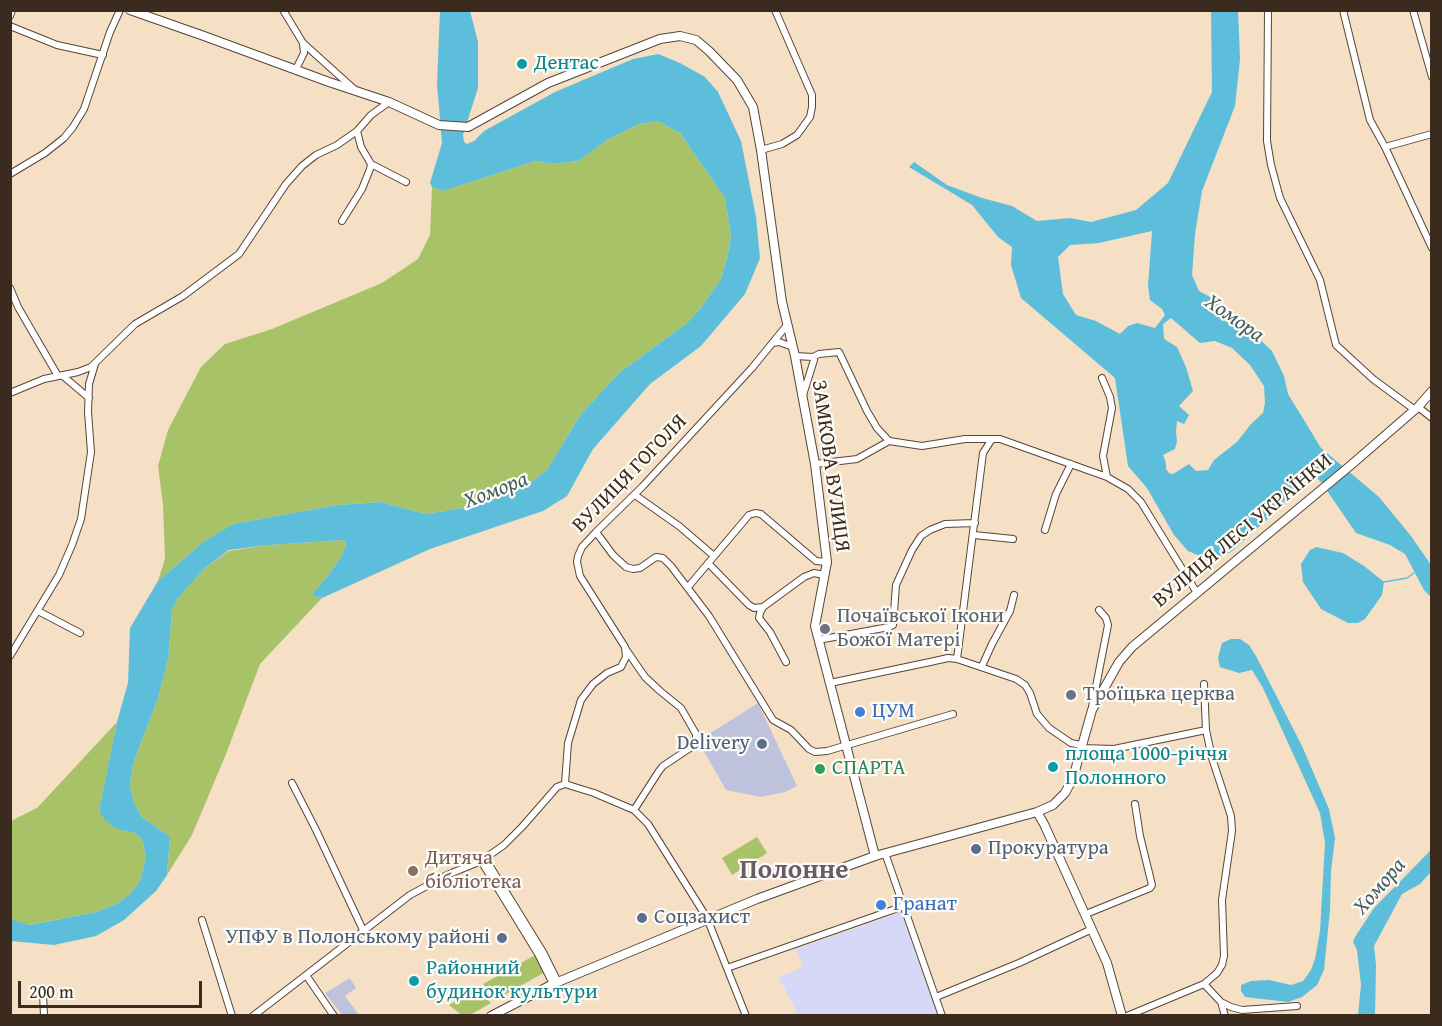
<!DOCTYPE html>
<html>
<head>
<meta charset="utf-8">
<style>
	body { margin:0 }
	#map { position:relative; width:1442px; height:1026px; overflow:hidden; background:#f5dfc5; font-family:"Gentium Book Plus",serif }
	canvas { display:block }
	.frame { position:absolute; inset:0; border:12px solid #3b2a1e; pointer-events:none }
	.scale { position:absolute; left:18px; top:981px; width:184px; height:27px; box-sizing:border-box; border:3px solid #3b2a1e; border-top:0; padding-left:8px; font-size:18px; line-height:21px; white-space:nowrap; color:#3b2a1e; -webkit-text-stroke:4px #fdfcf7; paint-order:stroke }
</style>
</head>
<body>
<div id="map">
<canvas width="1442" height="1026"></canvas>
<div class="frame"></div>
<div class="scale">200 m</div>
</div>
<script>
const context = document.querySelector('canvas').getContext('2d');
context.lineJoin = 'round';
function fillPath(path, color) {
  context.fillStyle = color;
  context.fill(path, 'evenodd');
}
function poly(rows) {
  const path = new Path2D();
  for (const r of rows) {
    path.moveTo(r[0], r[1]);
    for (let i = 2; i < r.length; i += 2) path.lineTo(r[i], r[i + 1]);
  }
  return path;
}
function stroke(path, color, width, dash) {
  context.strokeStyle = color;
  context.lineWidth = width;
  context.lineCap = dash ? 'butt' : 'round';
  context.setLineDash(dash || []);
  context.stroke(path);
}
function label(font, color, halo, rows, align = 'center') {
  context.font = font + ' "Gentium Book Plus",serif';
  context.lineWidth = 4.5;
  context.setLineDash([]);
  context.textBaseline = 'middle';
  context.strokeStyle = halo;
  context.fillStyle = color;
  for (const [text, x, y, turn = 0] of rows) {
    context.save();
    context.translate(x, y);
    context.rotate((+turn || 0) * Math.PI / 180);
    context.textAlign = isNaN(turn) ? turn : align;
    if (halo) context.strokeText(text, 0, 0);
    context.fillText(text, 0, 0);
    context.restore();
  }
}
const built = poly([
	[901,912,938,1015,798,1015,779,977,803,967,796,949]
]);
const industrial = poly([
	[758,703,797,786,785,792,761,797,726,790,698,741],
	[350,978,356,988,345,996,359,1015,342,1015,325,993]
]);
const green = poly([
	[658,121,680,133,725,198,731,236,727,259,720,281,699,310,687,323,619,373,581,414,547,470,521,489,464,508,425,514,381,502,337,505,233,524,203,542,158,581,165,559,163,504,158,466,168,430,201,367,225,344,272,329,382,283,418,259,430,235,432,187,443,191,535,161,553,164,578,161,607,140,639,124],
	[344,540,346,545,341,557,327,577,312,594,315,597,322,598,260,664,226,754,192,835,167,875,170,837,142,817,134,803,130,785,133,764,158,698,168,660,172,610,178,598,205,568,229,551,268,545],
	[117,722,99,811,117,829,135,833,142,839,146,857,140,881,130,894,118,903,97,912,28,925,11,919,11,821,37,808],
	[757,837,767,853,732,875,722,858],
	[537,954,547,971,497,999,483,984],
	[477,989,491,1003,470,1015,462,1015,449,1005]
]);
const water = poly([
	[440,11,470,11,478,42,478,88,463,135,464,142,467,144,474,141,484,131,555,92,633,59,658,54,680,63,705,77,718,92,741,141,756,217,760,258,745,294,701,346,650,384,593,449,567,496,543,511,430,549,322,598,315,597,312,594,327,577,341,557,346,545,344,540,268,545,229,550,205,568,178,598,172,610,168,660,158,698,133,764,130,785,134,803,142,817,170,837,167,875,156,891,124,920,96,936,54,945,11,941,11,919,29,925,97,912,118,903,130,894,140,881,146,857,142,839,135,833,117,829,105,820,99,811,117,722,128,683,130,628,158,581,203,542,233,524,337,505,381,502,425,514,464,508,521,489,547,470,581,414,619,373,687,323,699,310,720,281,727,259,731,236,725,198,680,133,658,121,639,124,607,140,578,161,553,164,535,161,443,191,432,187,430,183,442,143,437,84],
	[1211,11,1238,11,1240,59,1235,106,1202,191,1195,234,1192,275,1199,291,1214,299,1224,314,1250,325,1255,335,1272,351,1284,376,1288,394,1321,448,1379,497,1411,536,1431,565,1431,597,1424,590,1405,554,1390,545,1356,533,1321,482,1314,475,1306,478,1296,493,1231,552,1217,557,1205,558,1188,551,1174,535,1147,488,1128,466,1115,378,1021,298,1011,265,1012,247,998,237,972,205,909,167,914,162,947,185,982,198,1012,206,1037,221,1070,218,1091,222,1136,210,1168,183,1212,92],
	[1152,231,1148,286,1150,300,1162,309,1165,315,1155,328,1137,323,1128,326,1120,334,1096,321,1076,315,1063,294,1058,257,1070,245,1099,243],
	[1171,318,1200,343,1215,341,1232,348,1250,365,1264,386,1265,403,1263,413,1251,424,1237,442,1214,460,1208,470,1196,471,1189,464,1173,474,1169,473,1166,469,1166,463,1163,455,1175,449,1177,441,1176,432,1177,421,1184,424,1189,415,1179,406,1193,391,1186,367,1177,347,1164,339,1163,324],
	[1316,547,1343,553,1364,566,1384,582,1382,595,1365,619,1358,623,1348,623,1321,609,1303,582,1301,564,1310,550],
	[1231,639,1240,639,1249,645,1256,656,1302,746,1329,809,1335,838,1331,871,1330,910,1324,970,1317,985,1302,997,1288,1002,1245,997,1241,991,1241,985,1251,981,1269,980,1291,985,1303,981,1311,970,1315,959,1320,931,1325,843,1320,813,1263,688,1252,670,1239,673,1220,667,1218,658,1222,643],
	[1431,847,1431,872,1420,884,1402,894,1374,946,1376,965,1375,1015,1358,1015,1361,985,1357,950,1353,942,1355,937,1374,908,1429,852]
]);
const stream = poly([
	[1384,582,1407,578,1414,573]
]);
const minor = poly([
	[283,10,303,43,354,89],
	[1268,10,1267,141,1271,165,1280,198,1320,280,1336,345,1373,379,1415,410],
	[1343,10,1370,120,1385,147,1432,248],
	[1413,10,1432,77],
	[10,16,12,10],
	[10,26,57,45,103,55],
	[296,69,304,53,303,44],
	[1385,147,1432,134],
	[761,150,782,144,797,135,810,117,812,107,812,95,775,10],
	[371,164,406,182],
	[10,174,45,153,64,138,73,127,84,109,110,32,120,10],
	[342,221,362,189,370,169,371,164,361,147,357,131],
	[10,288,18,307,58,376],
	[773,343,779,342,793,347],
	[795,356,813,357,814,360,803,395],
	[813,357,819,354,839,352,867,411,877,428,889,441],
	[63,376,89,398],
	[1102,378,1110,397,1112,408,1103,456,1107,477],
	[10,393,44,379,78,372,91,367,135,324,183,296,239,254,286,184,302,166,316,155,337,145,357,131,371,115,389,102],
	[1418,407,1432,418],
	[815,464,857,459,889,441,922,446,965,439,1000,439,1107,477,1128,489,1141,502,1197,593],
	[635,495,679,526,714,556],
	[1045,530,1056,494,1071,464],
	[596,532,613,555,626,567,633,569,640,568,656,557,663,558,671,566,709,616,773,720,791,730,809,749,815,752,827,751,953,714],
	[974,535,1013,539],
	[708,563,749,605,754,608,763,607],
	[688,587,749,515,755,513,761,514,816,561,827,562],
	[38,611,80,633],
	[818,640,889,627,893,625,896,585,912,550,921,536,930,530,945,524,975,523],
	[625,648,645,677,660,691,681,708,696,734,696,740,693,746,663,766,659,771,634,810],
	[10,656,59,575,72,545,81,519,91,452,88,412,89,384,95,364],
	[957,659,983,453,992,439],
	[786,662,770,632,759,618,760,613,763,607,804,577,814,573,824,575],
	[982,666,992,644,1010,611,1014,595],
	[830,683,930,662,948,658,957,659,1016,679,1025,685,1030,693,1037,714,1049,728,1071,743,1081,745],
	[1092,707,1108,625,1106,618,1099,610],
	[1081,748,1114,749,1206,730],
	[292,783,316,830,363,930],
	[565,784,568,743,581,700,593,684,607,673,621,667,626,657,625,647,580,576,577,562,578,556,582,547,596,532,643,486,752,368,787,325],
	[565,784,594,793,634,810,648,824,707,918,746,1016],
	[885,853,942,1016],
	[485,858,543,952,558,982],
	[481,861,538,954,553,984],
	[1086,914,1150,888,1152,885,1140,836,1135,804],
	[202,920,232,1016],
	[727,968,904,906],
	[306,975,334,1016],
	[1204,984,1221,1002,1231,1007,1242,1010,1297,1006],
	[43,993,44,1016],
	[936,997,1019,963,1092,929],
	[1221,1002,1225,1016],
	[253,1016,410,895,447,875,481,861,504,845,522,827,557,787,565,784],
	[1127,1016,1204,984,1217,973,1222,965,1224,956,1222,900,1232,831,1231,816,1212,758,1206,730,1204,684]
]);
const tertiary = poly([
	[130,10,204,36,329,82,389,102,439,125,468,127,548,83,660,39,680,36,696,40,709,51,737,80,753,107,761,150,782,302,795,356,815,464,827,562,815,626,875,856]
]);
const secondary = poly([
	[1037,812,1044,824,1107,963,1122,1016],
	[491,1016,553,984,757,899,875,856,1037,812,1053,805,1065,793,1073,778,1092,710,1119,662,1132,647,1351,465,1418,407,1432,391]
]);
const markers = [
	[522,64,6,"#0f9aa8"],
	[825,629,6,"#6b7280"],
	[1071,695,6,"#6b7280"],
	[860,712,6,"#3f7fe0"],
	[762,744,6,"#5c6f8a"],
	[1053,767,6,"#0f9aa8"],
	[820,769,6,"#2e9e5b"],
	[976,849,6,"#5c6f8a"],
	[413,871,6,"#8d6e63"],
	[881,905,6,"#3f7fe0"],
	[642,918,6,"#5c6f8a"],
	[502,938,6,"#5c6f8a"],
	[414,981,6,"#0f9aa8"]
];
const cultureNames = [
	["Дентас",534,64],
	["площа 1000-річчя",1065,755],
	["Полонного",1065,779],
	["Районний",426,969],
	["будинок культури",426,993]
];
const streetNames = [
	["ЗАМКОВА ВУЛИЦЯ",830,466,82],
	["ВУЛИЦЯ ГОГОЛЯ",630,474,-46],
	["ВУЛИЦЯ ЛЕСІ УКРАЇНКИ",1243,531,-40]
];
const worshipNames = [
	["Почаївської Ікони",837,617],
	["Божої Матері",837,641],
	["Троїцька церква",1083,695]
];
const shopNames = [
	["ЦУМ",872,712],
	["Гранат",893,905]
];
const serviceNames = [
	["Delivery",750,744],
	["Прокуратура",988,849,"left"],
	["Соцзахист",654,918,"left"],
	["УПФУ в Полонському районі",490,938]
];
const leisureNames = [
	["СПАРТА",832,769]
];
const educationNames = [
	["Дитяча",425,859],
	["бібліотека",425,883]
];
const waterNames = [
	["Хомора",1234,319,35],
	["Хомора",496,491,-21],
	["Хомора",1380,887,-49]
];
const districtNames = [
	["Полонне",794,871]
];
fillPath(built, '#d7d7f8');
fillPath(industrial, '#bfc2dd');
fillPath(green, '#a8c268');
fillPath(water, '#5cbeda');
stroke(stream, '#5cbeda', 1.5);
stroke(minor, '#574537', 8);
stroke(tertiary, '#574537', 10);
stroke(secondary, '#574537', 10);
stroke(minor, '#fff', 6);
stroke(tertiary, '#fff', 8);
stroke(secondary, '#fff', 8);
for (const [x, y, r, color] of markers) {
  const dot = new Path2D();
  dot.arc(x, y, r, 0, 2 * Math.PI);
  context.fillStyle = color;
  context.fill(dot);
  stroke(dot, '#fdfcf7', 2);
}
label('21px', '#0d838f', '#fdfcf7', cultureNames, 'left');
label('21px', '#3b2a1e', '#fdfcf7', streetNames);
label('21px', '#5b616d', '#fdfcf7', worshipNames, 'left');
label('21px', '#366cbe', '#fdfcf7', shopNames, 'left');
label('21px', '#4e5e75', '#fdfcf7', serviceNames, 'right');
label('21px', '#27864d', '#fdfcf7', leisureNames, 'left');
label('21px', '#785e54', '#fdfcf7', educationNames, 'left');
label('italic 22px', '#475e60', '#fdfcf7', waterNames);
label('bold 27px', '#6a5a6b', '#fdfcf7', districtNames);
</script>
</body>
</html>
